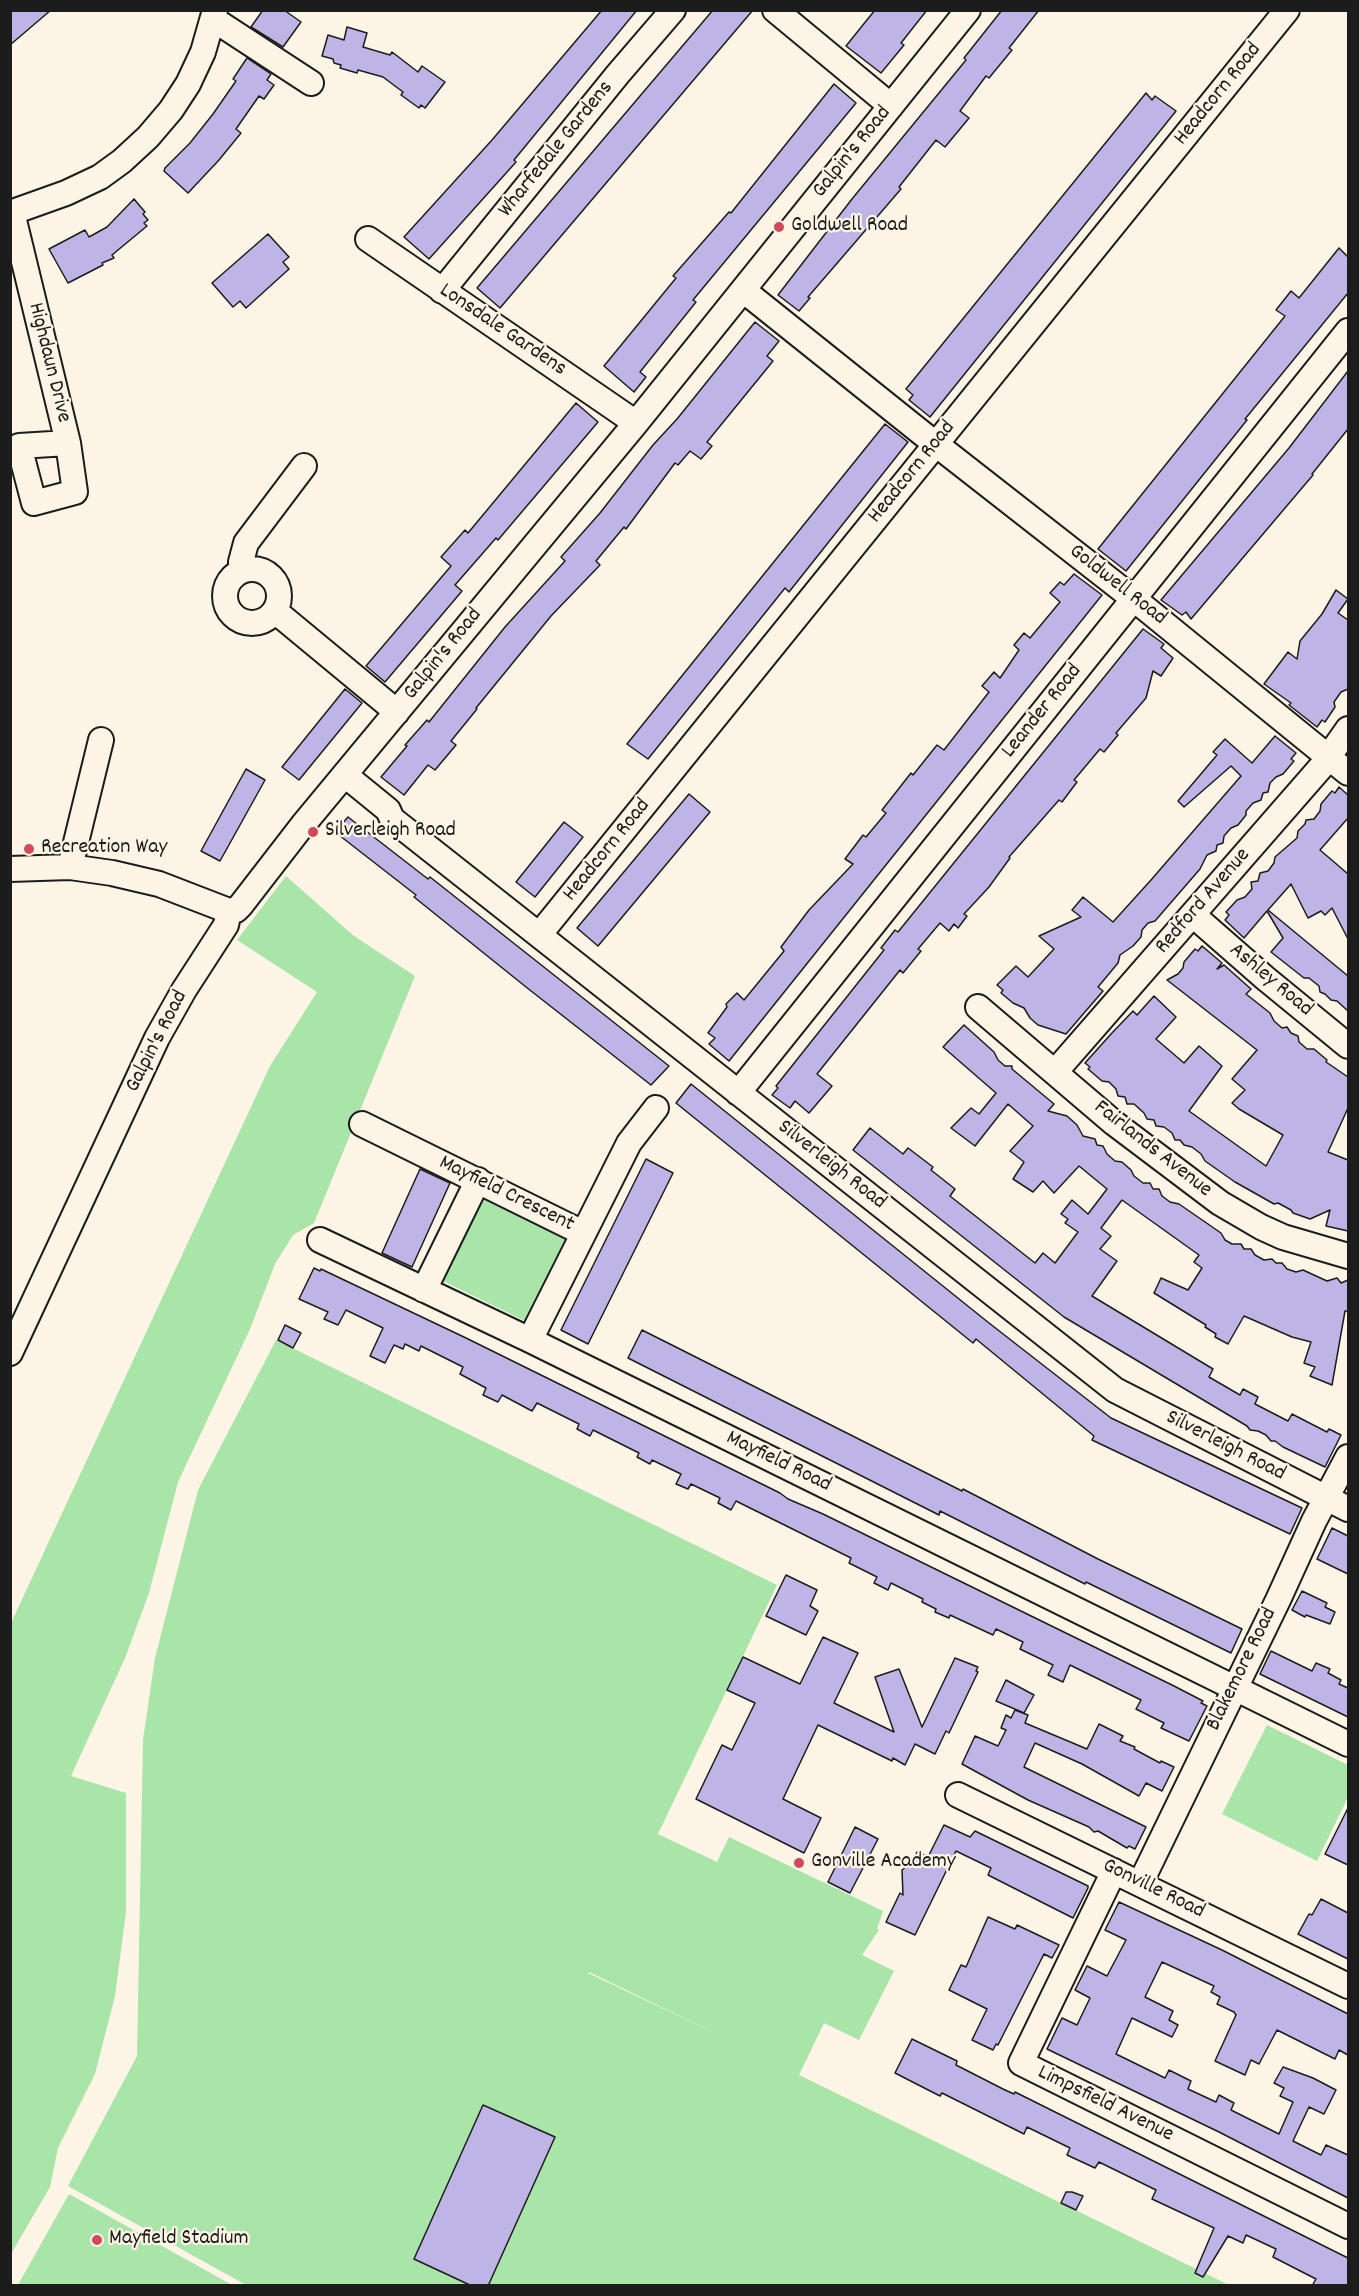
<!DOCTYPE html>
<html>
<head>
<meta charset="utf-8">
<style>
	body { margin:0 }
	#map { position:relative; width:1359px; height:2296px; overflow:hidden; background:#fcf5e5; font-family:Dekko,sans-serif }
	canvas { display:block }
	.frame { position:absolute; inset:0; border:12px solid #1c1c1c; pointer-events:none }
</style>
</head>
<body>
<div id="map">
<canvas width="1359" height="2296"></canvas>
<div class="frame"></div>
</div>
<script>
const context = document.querySelector('canvas').getContext('2d');
context.lineJoin = 'round';
function fillPath(path, color) {
  context.fillStyle = color;
  context.fill(path, 'evenodd');
}
function poly(rows) {
  const path = new Path2D();
  for (const r of rows) {
    if (r.length === 3) {
      path.moveTo(r[0] + r[2], r[1]);
      path.arc(r[0], r[1], r[2], 0, 2 * Math.PI);
      continue;
    }
    path.moveTo(r[0], r[1]);
    for (let i = 2; i < r.length; i += 2) path.lineTo(r[i], r[i + 1]);
  }
  return path;
}
function stroke(path, color, width, dash) {
  context.strokeStyle = color;
  context.lineWidth = width;
  context.lineCap = dash ? 'butt' : 'round';
  context.setLineDash(dash || []);
  context.stroke(path);
}
function label(font, color, halo, rows, align = 'center') {
  context.font = font + ' Dekko,sans-serif';
  context.lineWidth = 4.5;
  context.setLineDash([]);
  context.textBaseline = 'middle';
  context.strokeStyle = halo;
  context.fillStyle = color;
  for (const [text, x, y, turn = 0] of rows) {
    context.save();
    context.translate(x, y);
    context.rotate((+turn || 0) * Math.PI / 180);
    context.textAlign = isNaN(turn) ? turn : align;
    if (halo) context.strokeText(text, 0, 0);
    context.fillText(text, 0, 0);
    context.restore();
  }
}
const green = poly([
	[286,876,354,936,415,976,314,1223,293,1235,275,1264,250,1329,178,1482,149,1593,125,1658,71,1776,126,1793,126,1912,115,1996,95,2074,58,2148,50,2187,11,2254,11,1623,270,1066,317,992,237,940],
	[481,1197,564,1236,567,1240,527,1322,441,1280],
	[276,1340,777,1585,658,1834,717,1862,729,1837,883,1911,877,1929,879,1930,862,1955,894,1971,859,2040,824,2023,799,2075,1229,2285,246,2285,68,2186,137,2056,143,1740,155,1658,198,1490],
	[589,1972,721,2036,588,1973],
	[1267,1725,1348,1765,1348,1797,1317,1861,1222,1814],
	[69,2194,232,2285,18,2285]
]);
const building = poly([
	[10,10,51,10,10,45,10,10],
	[263,10,284,10,301,22,283,47,251,27,263,10],
	[602,10,637,10,514,160,516,162,429,259,404,237,492,140,602,10],
	[713,10,753,10,500,308,477,288,713,10],
	[875,10,927,10,901,43,904,45,881,73,846,46,875,10],
	[1002,10,1039,10,1009,48,1012,50,989,78,986,76,960,111,969,118,945,147,936,140,899,187,901,189,808,297,810,298,799,311,778,295,852,199,966,60,964,58,1002,10],
	[347,27,367,33,363,47,390,55,392,52,418,72,422,66,445,82,425,108,421,105,419,108,401,95,403,92,383,77,358,70,357,73,340,68,341,65,334,63,333,59,322,56,328,35,344,40,347,27],
	[247,58,271,74,267,80,274,85,264,99,259,96,236,129,241,133,219,160,188,193,164,171,165,168,190,143,213,114,236,81,233,79,247,58],
	[834,84,856,103,693,300,696,302,640,372,646,377,634,392,604,366,676,278,673,276,729,212,731,213,834,84],
	[1146,93,1152,100,1155,96,1176,111,930,417,909,400,913,395,906,389,1146,93],
	[134,199,145,212,143,214,148,220,144,223,147,226,112,255,114,258,102,263,103,265,68,283,49,249,85,230,89,237,107,227,134,199],
	[268,234,289,257,283,262,289,269,246,308,240,301,233,307,212,283,268,234],
	[1339,248,1348,257,1348,293,1245,419,1247,420,1126,571,1098,549,1285,316,1276,310,1291,291,1299,298,1339,248],
	[755,322,779,341,767,356,773,361,707,442,712,446,701,459,690,451,678,465,675,463,626,529,624,527,596,561,600,565,551,616,476,708,477,709,451,741,456,745,435,770,428,765,404,795,381,777,407,746,405,745,427,720,429,722,505,627,565,561,561,557,600,513,653,445,677,419,755,322],
	[1348,371,1348,429,1312,474,1313,475,1191,619,1186,612,1182,615,1161,600,1289,448,1348,371],
	[576,403,598,422,498,540,496,538,455,585,462,591,385,682,366,666,451,566,441,557,465,530,468,533,576,403],
	[885,424,908,442,789,592,785,588,648,759,627,744,885,424],
	[1074,574,1102,595,729,1061,709,1044,715,1038,708,1033,727,1007,726,1004,737,993,744,1000,784,951,781,947,809,910,853,864,845,859,863,835,866,837,886,813,882,810,911,773,913,775,937,745,944,750,989,692,982,686,994,672,1000,678,1019,650,1014,645,1024,633,1030,638,1060,602,1050,593,1060,582,1064,585,1074,574],
	[1336,590,1348,599,1338,613,1348,620,1348,689,1341,692,1334,702,1335,707,1325,722,1322,720,1317,727,1289,705,1291,703,1264,684,1288,652,1297,659,1300,641,1322,614,1336,590],
	[1143,629,1164,644,1161,648,1173,658,1161,676,1153,671,1146,698,1116,733,1118,735,1104,752,1100,749,1074,780,1077,782,1062,802,1059,800,1009,857,1010,858,989,887,964,914,967,916,958,928,954,924,949,931,940,923,918,949,921,951,903,973,900,970,817,1074,832,1086,809,1113,795,1101,790,1108,772,1095,778,1088,776,1086,884,950,881,948,895,930,898,932,1143,629],
	[345,689,362,703,299,780,282,767,345,689],
	[1275,736,1296,753,1291,759,1294,761,1283,774,1276,777,1270,783,1268,792,1263,793,1261,800,1253,803,1246,811,1246,815,1238,825,1231,828,1224,836,1223,843,1217,845,1216,851,1207,855,1200,869,1155,921,1148,923,1142,930,1141,937,1133,946,1120,955,1118,963,1098,987,1103,991,1066,1034,1038,1025,1030,1018,1024,1008,1013,1003,1001,993,1003,990,997,985,1016,966,1028,977,1054,949,1039,936,1081,917,1072,910,1083,897,1113,922,1151,880,1241,776,1231,766,1184,807,1178,801,1217,755,1213,752,1225,739,1252,763,1275,736],
	[246,769,265,780,220,861,201,851,246,769],
	[1339,787,1348,795,1348,818,1320,850,1348,874,1348,939,1332,908,1325,915,1321,911,1308,918,1291,884,1268,910,1348,976,1348,1011,1337,1001,1331,1000,1325,994,1320,992,1319,986,1309,978,1304,978,1271,952,1283,938,1267,911,1244,938,1225,920,1229,915,1226,912,1237,900,1245,897,1252,889,1251,882,1258,881,1260,873,1268,871,1274,863,1275,857,1297,838,1298,831,1305,824,1306,820,1314,819,1320,811,1321,804,1332,791,1335,793,1339,787],
	[689,794,710,812,598,946,577,928,689,794],
	[348,817,428,879,430,877,669,1066,651,1085,526,987,414,897,416,895,335,832,348,817],
	[564,822,583,837,535,897,516,882,564,822],
	[1202,946,1222,963,1217,969,1224,965,1251,989,1246,994,1270,1013,1274,1021,1282,1028,1287,1027,1291,1033,1298,1036,1299,1042,1307,1049,1314,1049,1327,1060,1326,1062,1348,1077,1348,1108,1328,1152,1348,1160,1348,1231,1326,1226,1330,1210,1310,1219,1293,1213,1291,1210,1278,1203,1274,1204,1235,1182,1205,1161,1201,1154,1192,1147,1184,1145,1180,1140,1175,1140,1172,1133,1164,1127,1156,1126,1154,1120,1147,1119,1144,1113,1134,1104,1127,1104,1125,1097,1118,1096,1116,1089,1109,1082,1102,1081,1088,1069,1090,1067,1085,1063,1111,1034,1133,1011,1137,1015,1154,996,1176,1017,1156,1039,1184,1063,1199,1046,1222,1066,1189,1111,1266,1166,1283,1135,1239,1109,1232,1103,1245,1090,1232,1079,1257,1050,1167,980,1178,974,1183,968,1184,962,1195,949,1198,951,1202,946],
	[964,1025,994,1052,998,1060,1005,1066,1012,1066,1012,1069,1054,1104,1048,1111,1067,1116,1077,1125,1083,1136,1095,1139,1097,1145,1103,1146,1107,1154,1115,1161,1122,1162,1131,1170,1134,1176,1143,1183,1150,1183,1153,1189,1159,1189,1162,1196,1170,1202,1179,1204,1221,1233,1225,1240,1232,1244,1241,1244,1244,1249,1251,1249,1255,1255,1264,1260,1272,1259,1276,1263,1282,1263,1287,1269,1296,1272,1303,1270,1327,1281,1337,1278,1341,1283,1348,1280,1348,1311,1345,1311,1332,1385,1310,1376,1315,1367,1304,1363,1311,1342,1292,1337,1244,1316,1228,1344,1215,1337,1216,1334,1205,1327,1206,1325,1154,1293,1161,1278,1188,1290,1202,1268,1194,1262,1199,1255,1122,1200,1101,1228,1111,1236,1100,1249,1117,1261,1092,1296,1213,1369,1209,1377,1240,1395,1243,1389,1258,1397,1255,1404,1288,1421,1292,1414,1327,1432,1329,1429,1341,1435,1325,1467,1283,1447,1275,1441,1271,1441,1266,1435,1258,1431,1250,1430,1247,1426,1064,1317,853,1150,870,1128,903,1154,908,1148,933,1167,931,1170,955,1189,950,1196,1035,1263,1043,1253,1055,1263,1078,1232,1065,1223,1068,1219,1061,1214,1072,1200,1088,1214,1107,1189,1079,1166,1054,1193,1043,1181,1033,1192,1013,1179,1024,1162,1010,1151,1033,1126,1008,1104,975,1146,951,1128,971,1108,979,1114,996,1093,943,1047,964,1025],
	[691,1084,989,1323,1111,1418,1302,1508,1290,1534,1092,1440,1094,1436,976,1339,973,1343,676,1103,691,1084],
	[646,1159,673,1173,588,1344,561,1330,646,1159],
	[420,1169,450,1183,412,1267,382,1253,420,1169],
	[314,1268,320,1271,321,1269,466,1338,780,1493,788,1499,823,1514,1174,1686,1203,1701,1201,1703,1207,1706,1189,1741,1161,1728,1164,1723,1136,1709,1141,1700,1070,1665,1063,1682,1048,1675,1053,1665,1020,1649,1023,1642,996,1629,993,1635,950,1615,949,1618,935,1612,936,1609,922,1602,923,1599,891,1583,888,1590,874,1583,877,1577,849,1563,851,1558,736,1501,731,1510,718,1503,720,1498,691,1484,688,1489,676,1484,681,1474,652,1460,650,1464,637,1457,639,1453,593,1430,590,1436,577,1429,579,1424,537,1403,532,1411,502,1395,498,1402,483,1395,486,1388,460,1374,463,1367,421,1346,419,1351,405,1344,403,1349,394,1345,385,1363,370,1356,383,1328,346,1310,338,1325,324,1319,328,1312,299,1299,314,1268],
	[285,1325,301,1333,293,1348,278,1340,285,1325],
	[642,1330,962,1491,963,1489,1098,1559,1242,1629,1231,1653,1086,1582,1085,1584,940,1511,939,1515,628,1358,642,1330],
	[1332,1528,1348,1536,1348,1574,1317,1559,1332,1528],
	[786,1575,817,1590,810,1606,818,1611,806,1635,766,1616,786,1575],
	[1302,1591,1327,1603,1325,1607,1335,1612,1330,1624,1306,1615,1305,1617,1292,1610,1302,1591],
	[823,1637,858,1653,834,1703,894,1732,875,1677,899,1669,922,1727,955,1658,978,1667,976,1671,978,1672,949,1733,946,1731,935,1754,915,1744,905,1765,893,1758,892,1761,818,1725,783,1799,821,1818,804,1853,696,1799,722,1745,732,1750,755,1703,727,1690,743,1657,800,1684,823,1637],
	[1271,1651,1312,1671,1316,1663,1330,1669,1328,1673,1341,1680,1339,1684,1348,1688,1348,1717,1260,1674,1271,1651],
	[1006,1680,1034,1695,1024,1713,996,1701,1006,1680],
	[1015,1710,1028,1715,1025,1723,1087,1749,1099,1724,1123,1736,1120,1741,1135,1747,1134,1749,1160,1763,1161,1761,1174,1767,1162,1791,1146,1783,1139,1796,1082,1764,1035,1743,1024,1767,1146,1827,1135,1849,1129,1846,1127,1848,1098,1831,1094,1832,1089,1827,1028,1800,962,1764,975,1736,998,1746,1006,1730,1001,1728,1006,1715,1011,1718,1015,1710],
	[1348,1808,1348,1865,1325,1854,1348,1808],
	[944,1825,970,1837,975,1831,1088,1886,1088,1888,1073,1918,988,1875,991,1868,956,1851,915,1935,886,1922,900,1893,903,1895,902,1870,912,1863,917,1852,928,1857,944,1825],
	[855,1827,878,1839,850,1893,828,1882,855,1827],
	[1321,1899,1348,1913,1348,1959,1298,1934,1309,1914,1312,1915,1321,1899],
	[1119,1902,1222,1950,1348,2014,1348,2055,1339,2050,1335,2059,1277,2030,1259,2064,1251,2060,1245,2075,1215,2061,1236,2015,1234,2012,1217,2004,1220,1997,1211,1992,1214,1986,1162,1962,1145,1997,1173,2011,1169,2020,1178,2025,1172,2037,1132,2018,1116,2054,1165,2078,1169,2070,1191,2081,1188,2089,1216,2102,1219,2095,1234,2103,1231,2110,1279,2134,1293,2102,1280,2096,1284,2088,1274,2083,1283,2067,1313,2078,1336,2090,1324,2114,1309,2107,1293,2141,1321,2155,1326,2145,1348,2155,1348,2198,1219,2132,1047,2049,1062,2018,1077,2025,1090,1998,1075,1990,1087,1966,1107,1976,1126,1940,1105,1930,1119,1902],
	[988,1917,1015,1929,1017,1925,1059,1945,1052,1958,1044,1954,998,2045,996,2044,993,2050,972,2040,987,2009,949,1990,961,1965,966,1967,988,1917],
	[912,2039,957,2061,956,2065,1003,2089,1014,2094,1015,2092,1348,2258,1348,2286,1312,2286,1316,2279,1273,2257,1276,2249,1246,2235,1243,2243,1228,2236,1203,2277,1195,2273,1214,2228,1152,2199,1156,2190,1099,2162,1095,2168,1067,2155,1070,2148,1027,2127,1024,2134,942,2093,940,2096,895,2073,912,2039],
	[483,2105,555,2137,488,2286,472,2286,414,2259,483,2105],
	[1066,2192,1072,2192,1083,2196,1076,2210,1061,2203,1066,2192]
]);
const minor = poly([
	[775,10,891,106],
	[213,19,311,83],
	[12,212,68,443,75,492,34,503,19,446,68,443],
	[10,213,66,193,100,177,122,161,148,137,171,110,188,84,203,52,215,10],
	[368,239,636,423],
	[743,290,928,438,1134,599,1348,773],
	[442,291,618,74,673,10],
	[252,596,27],
	[242,569,241,562,246,543,304,466],
	[275,611,397,712],
	[345,775,388,810,392,819,1115,1390,1348,1509],
	[70,867,101,740],
	[10,869,70,867,112,873,159,884,229,911],
	[229,911,236,910,241,905,302,826,636,423,968,10],
	[1193,915,1265,978,1348,1046],
	[539,935,1287,10],
	[978,1007,1114,1123,1220,1203,1261,1227,1283,1237,1348,1256],
	[1055,1072,1322,766,1348,729],
	[738,1093,1348,331],
	[362,1124,583,1233],
	[320,1240,530,1340,1348,1744],
	[424,1290,478,1180],
	[530,1340,629,1143,656,1108],
	[10,1353,157,1038,184,990,226,925,229,911],
	[958,1795,1348,1986],
	[1114,1871,1021,2063,1348,2226],
	[1140,1884,1278,1600,1314,1521,1348,1457]
]);
const markers = [
	[779,227,6,"#d1495b"],
	[313,832,6,"#d1495b"],
	[29,849,6,"#d1495b"],
	[799,1863,6,"#d1495b"],
	[97,2240,6,"#d1495b"]
];
const streetNames = [
	["Headcorn Road",1219,95,-51],
	["Wharfedale Gardens",557,150,-51],
	["Galpin's Road",853,153,-51],
	["Lonsdale Gardens",502,331,34],
	["Highdaun Drive",48,363,76],
	["Headcorn Road",913,473,-51],
	["Goldwell Road",1117,586,38],
	["Galpin's Road",444,655,-51],
	["Leander Road",1043,712,-51],
	["Headcorn Road",608,851,-51],
	["Redford Avenue",1204,902,-49],
	["Ashley Road",1270,981,40],
	["Galpin's Road",158,1042,-63],
	["Fairlands Avenue",1152,1150,38],
	["Silverleigh Road",831,1166,38],
	["Mayfield Crescent",506,1195,26],
	["Silverleigh Road",1225,1447,27],
	["Mayfield Road",778,1463,26],
	["Blakemore Road",1243,1670,-64],
	["Gonville Road",1153,1890,26],
	["Limpsfield Avenue",1105,2105,26]
];
const poiNames = [
	["Goldwell Road",791,227],
	["Silverleigh Road",325,832],
	["Recreation Way",41,849],
	["Gonville Academy",811,1863],
	["Mayfield Stadium",109,2240]
];
fillPath(green, '#a9e4a9');
fillPath(building, '#beb5e6');
stroke(building, '#1c1c1c', 1.5);
stroke(minor, '#1c1c1c', 28);
stroke(minor, '#fcf5e5', 24);
for (const [x, y, r, color] of markers) {
  const dot = new Path2D();
  dot.arc(x, y, r, 0, 2 * Math.PI);
  context.fillStyle = color;
  context.fill(dot);
  stroke(dot, '#fcf5e5', 2);
}
label('22px', '#1c1c1c', '#fcf5e5', streetNames);
label('22px', '#1c1c1c', '#fcf5e5', poiNames, 'left');
</script>
</body>
</html>
